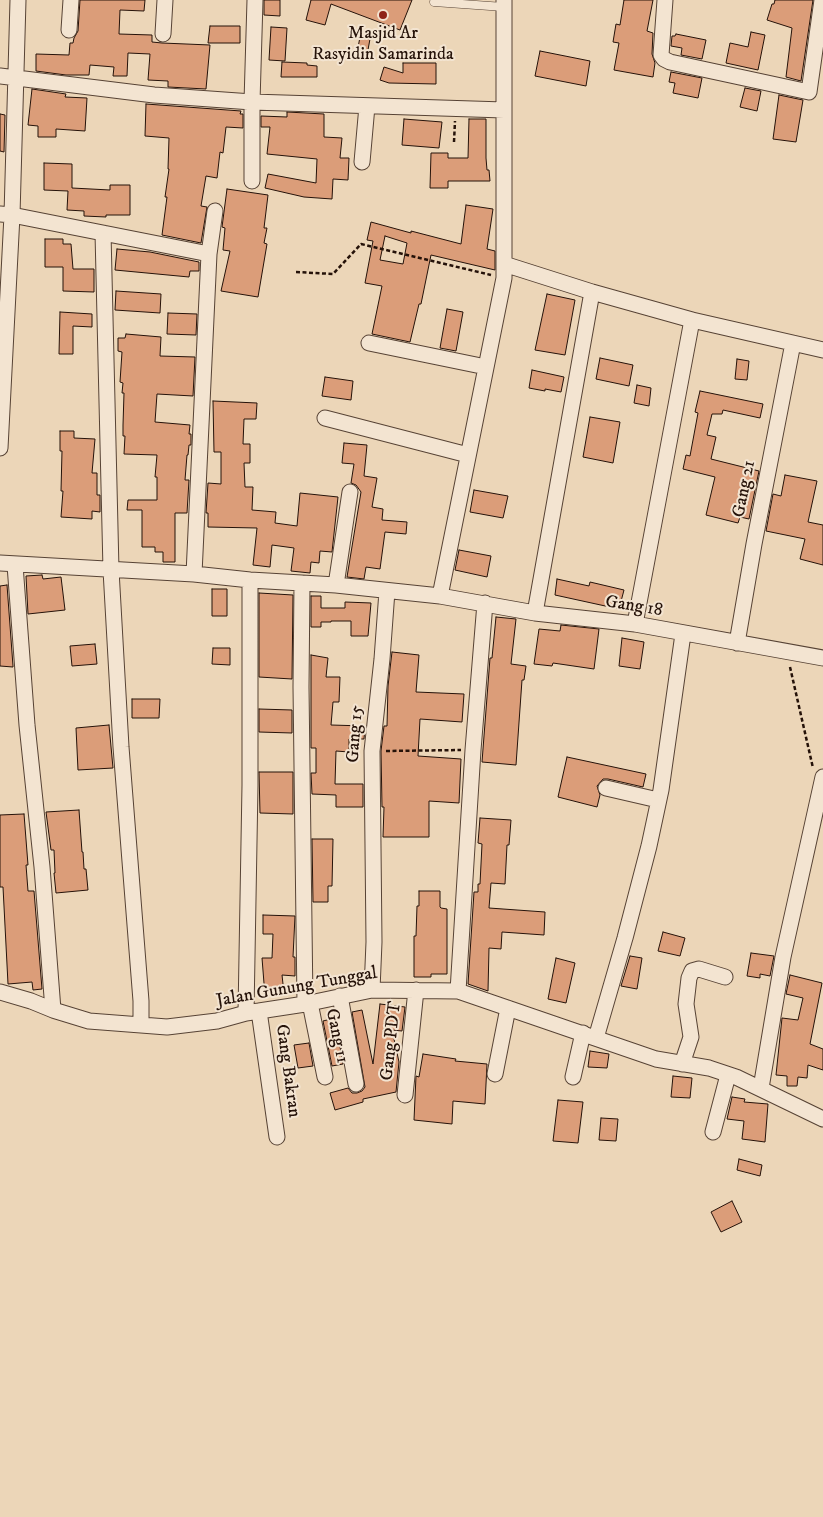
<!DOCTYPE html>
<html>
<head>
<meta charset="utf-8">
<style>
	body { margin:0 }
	canvas { display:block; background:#ecd6b8 }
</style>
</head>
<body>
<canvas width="823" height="1517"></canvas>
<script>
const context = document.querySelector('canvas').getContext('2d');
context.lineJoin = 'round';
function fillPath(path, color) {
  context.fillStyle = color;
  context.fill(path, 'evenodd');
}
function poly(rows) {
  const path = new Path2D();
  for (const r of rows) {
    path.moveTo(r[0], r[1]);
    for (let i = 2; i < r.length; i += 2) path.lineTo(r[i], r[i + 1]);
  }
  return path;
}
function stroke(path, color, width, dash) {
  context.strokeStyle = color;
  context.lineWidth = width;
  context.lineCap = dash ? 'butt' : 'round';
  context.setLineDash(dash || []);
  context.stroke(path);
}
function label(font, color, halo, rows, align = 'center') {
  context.font = font + ' "IM FELL DW Pica",serif';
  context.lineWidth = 4;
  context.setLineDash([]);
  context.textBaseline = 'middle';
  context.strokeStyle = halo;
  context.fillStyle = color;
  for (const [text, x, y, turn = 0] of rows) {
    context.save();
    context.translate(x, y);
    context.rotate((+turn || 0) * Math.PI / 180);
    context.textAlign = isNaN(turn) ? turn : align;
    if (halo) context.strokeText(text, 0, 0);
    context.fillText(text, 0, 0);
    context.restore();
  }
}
const building = poly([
	[80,0,145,0,144,11,120,10,119,34,152,35,152,42,162,43,210,45,206,89,168,87,168,81,148,80,150,54,128,53,127,76,113,76,114,67,90,65,89,75,66,75,36,71,36,54,69,55,70,43,73,43,74,38,78,31,80,0],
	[264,0,280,0,280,16,264,15,264,0],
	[311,0,412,0,400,30,331,4,325,25,306,20,311,0],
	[624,0,653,0,647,31,653,33,652,54,655,63,653,77,614,70,619,43,613,42,616,24,620,25,624,0],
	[775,0,813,0,801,81,786,77,792,28,767,20,772,4,774,4,775,0],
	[210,26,240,26,240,43,208,43,210,26],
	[271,27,287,28,285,61,269,60,271,27],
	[751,32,765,35,758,70,726,63,730,43,748,47,751,32],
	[676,34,706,40,702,59,681,55,682,48,671,46,672,36,675,36,676,34],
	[360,37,370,39,367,55,357,53,360,37],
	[540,51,590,61,586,86,535,76,540,51],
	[282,62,307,63,307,65,317,66,317,77,281,77,282,62],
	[403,63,436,63,436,84,389,83,380,80,384,67,403,73,403,63],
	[671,72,702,78,698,98,673,93,675,83,669,82,671,72],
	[745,88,761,91,757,111,740,107,745,88],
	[32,89,66,94,65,97,87,98,85,131,56,129,56,137,38,137,38,126,28,125,32,89],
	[779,95,803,100,796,142,773,139,779,95],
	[146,104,241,111,240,114,243,114,243,128,226,127,223,153,220,152,217,178,206,176,201,206,207,207,201,243,162,235,167,197,165,197,169,169,168,169,169,138,145,136,146,104],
	[287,112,324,114,324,137,342,138,340,158,349,158,348,180,333,179,332,199,304,197,265,188,268,174,316,183,317,159,267,154,270,127,261,127,261,116,287,117,287,112],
	[0,114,5,115,4,152,0,151,0,114],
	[404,119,442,122,439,148,402,145,404,119],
	[469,119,486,119,486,158,487,170,489,170,490,181,448,181,448,188,430,188,431,153,448,153,448,158,468,158,469,119],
	[44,163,72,164,72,188,110,190,110,185,130,185,130,215,106,215,106,217,84,216,84,211,67,210,68,191,44,190,44,163],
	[227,189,268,195,264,228,267,228,264,243,267,244,258,297,221,291,230,251,223,250,225,228,222,227,227,189],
	[466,205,493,209,487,249,495,251,495,270,431,255,421,304,419,304,410,342,372,334,382,286,365,283,373,241,367,240,371,222,411,233,411,231,461,244,466,205],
	[385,236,407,243,403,264,380,260,385,236],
	[45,239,63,239,63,244,71,244,73,269,94,269,94,292,63,291,63,267,45,267,45,239],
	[117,249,150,252,199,262,199,271,190,271,189,277,115,270,117,249],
	[116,291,161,294,160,313,115,310,116,291],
	[547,294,575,300,565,355,535,350,547,294],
	[447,309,463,312,456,351,440,348,447,309],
	[60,312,92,314,92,327,73,326,73,354,59,354,60,312],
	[168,313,197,314,196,335,167,334,168,313],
	[126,334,161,337,160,356,195,357,193,396,157,394,155,422,190,425,189,434,191,434,191,445,189,445,188,455,187,455,185,480,189,480,187,513,175,513,175,562,163,562,163,552,155,552,155,547,142,547,142,510,127,510,128,500,157,500,157,477,155,477,157,455,124,454,125,436,123,436,123,425,124,393,122,393,123,383,120,382,122,352,118,351,118,338,125,338,126,334],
	[600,358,633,365,629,386,596,379,600,358],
	[737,359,749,361,747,380,735,379,737,359],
	[532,370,564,377,561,392,545,389,545,391,529,388,532,370],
	[325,377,353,381,351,400,322,396,325,377],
	[637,385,651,388,649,406,634,403,637,385],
	[700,391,763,404,760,418,723,410,722,414,712,414,707,435,716,437,711,459,759,471,749,519,740,517,738,523,706,515,715,477,683,469,686,455,690,456,698,413,695,412,700,391],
	[213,401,257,403,256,419,244,419,243,444,250,444,250,463,244,463,245,487,253,487,252,510,276,512,275,523,297,526,300,493,338,497,332,552,320,551,319,563,311,562,310,573,291,571,294,548,272,545,270,567,253,565,257,528,208,527,208,513,206,513,208,483,221,484,221,452,214,452,213,401],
	[590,417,620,422,613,463,583,457,590,417],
	[60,431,74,431,74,438,95,439,92,473,97,473,97,495,100,495,100,512,92,511,92,519,61,517,63,491,61,491,62,451,60,451,60,431],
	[344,443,367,445,364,476,377,478,372,507,383,509,382,520,407,522,406,534,385,532,380,569,366,567,364,579,347,577,361,492,356,485,351,483,354,464,342,463,344,443],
	[785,475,817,481,808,522,823,525,823,565,800,559,805,539,766,531,773,494,781,496,785,475],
	[474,490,508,496,503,518,470,512,474,490],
	[459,550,491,556,487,577,455,570,459,550],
	[42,575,43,579,61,577,65,610,28,614,26,576,42,575],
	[557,579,589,586,590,582,624,590,619,609,555,595,557,579],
	[7,585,13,666,13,667,0,666,0,586,7,585],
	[212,589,227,589,227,616,212,616,212,589],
	[259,593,293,595,292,679,259,677,259,593],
	[311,596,321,596,321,608,345,608,345,602,371,603,368,636,351,636,351,621,331,621,331,622,321,622,321,627,311,627,311,596],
	[496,617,516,619,511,664,526,666,524,680,522,680,516,765,482,762,490,658,492,658,496,617],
	[561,625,599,629,594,669,553,663,552,666,534,664,539,629,560,631,561,625],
	[622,638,644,642,640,669,619,666,622,638],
	[95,644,97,664,72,666,70,646,95,644],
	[213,648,230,648,230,665,212,664,213,648],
	[392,652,419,655,416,692,464,694,462,722,420,719,418,756,461,759,459,803,429,801,429,837,383,837,384,807,382,807,381,751,384,726,387,726,388,686,392,652],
	[311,655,328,658,326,677,340,677,339,702,333,702,331,725,365,726,364,739,349,739,349,752,336,751,335,784,363,784,363,807,336,807,336,795,312,794,311,773,316,773,316,748,311,748,311,655],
	[132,699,160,699,159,718,132,718,132,699],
	[259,709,292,710,292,733,259,732,259,709],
	[109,725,113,768,78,770,76,728,109,725],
	[567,757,646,774,643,787,608,779,603,779,597,786,600,795,597,807,558,797,567,757],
	[259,772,293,772,293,814,260,813,259,772],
	[79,810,82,852,83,852,84,869,86,869,88,890,56,893,54,873,55,873,54,850,51,850,46,812,79,810],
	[24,814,28,865,26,865,28,891,34,891,42,989,33,990,32,982,8,984,3,887,0,887,0,815,24,814],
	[480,818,511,820,509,845,507,845,505,884,491,883,489,908,545,912,544,935,502,932,501,949,489,948,488,991,468,984,474,892,478,892,478,884,480,884,482,844,478,843,480,818],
	[312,839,333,839,332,886,328,886,328,902,313,902,312,839],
	[419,891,440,891,440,907,441,908,447,909,447,974,431,974,431,977,414,977,414,936,416,936,417,906,419,906,419,891],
	[263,915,295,916,293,957,295,957,295,976,282,975,284,993,265,996,262,958,272,958,273,934,263,934,263,915],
	[663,932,685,938,680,956,658,951,663,932],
	[751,953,774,956,770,976,760,974,760,978,747,976,751,953],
	[630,956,642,958,637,989,621,986,630,956],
	[556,958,575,963,566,1003,548,999,556,958],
	[790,975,822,983,810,1044,823,1049,823,1070,808,1065,807,1078,798,1077,797,1086,787,1086,787,1076,776,1075,782,1018,798,1020,803,998,786,994,790,975],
	[380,1004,405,1007,402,1031,392,1030,399,1062,396,1092,363,1099,363,1102,335,1110,330,1093,348,1088,352,1093,357,1093,362,1091,365,1087,352,1012,362,1010,373,1064,380,1004],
	[335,1018,343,1064,332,1066,323,1021,335,1018],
	[309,1043,313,1066,298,1068,294,1045,309,1043],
	[590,1051,609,1054,607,1068,588,1067,590,1051],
	[423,1054,456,1059,455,1061,487,1064,485,1104,453,1101,452,1124,414,1120,416,1076,419,1077,423,1054],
	[673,1076,692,1078,690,1098,671,1097,673,1076],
	[732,1097,745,1099,744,1102,768,1104,765,1142,742,1139,744,1121,727,1119,732,1097],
	[558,1100,583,1102,578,1143,553,1141,558,1100],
	[601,1118,618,1119,616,1141,599,1140,601,1118],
	[739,1159,762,1165,760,1176,737,1170,739,1159],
	[732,1201,742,1222,721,1232,711,1212,732,1201]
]);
const path = poly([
	[454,142,455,121],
	[296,272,333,274,361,244,491,275],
	[790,667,813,768],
	[386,751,461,750]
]);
const service = poly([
	[434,2,504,7]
]);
const minor = poly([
	[665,0,661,55,664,59,670,62,809,92,822,0],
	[69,30,71,0],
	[163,34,165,0],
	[0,76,154,95,252,102,504,110],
	[362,162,367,106],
	[252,181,252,102,255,0],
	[0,214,12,215,209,254,194,574],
	[103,233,111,570,121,747,141,1001,141,1024],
	[209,254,215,211],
	[504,264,592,292,692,320,635,624],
	[692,320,823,350],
	[369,343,486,367],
	[325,418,468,455],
	[0,448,12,215,18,0],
	[0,563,194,574,250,580,336,585,440,596,535,613,635,624,823,658],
	[15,565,27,725,42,867,53,1010],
	[302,583,301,687,305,1004],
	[336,585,350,492],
	[440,596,504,278,504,0],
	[535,613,592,292],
	[737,643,754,544,793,343],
	[606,788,658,800],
	[372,990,374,942,372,751,382,659,387,591],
	[458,991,473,750,485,603],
	[0,992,31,1001,53,1010,89,1021,167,1027,217,1021,246,1013,305,1004,372,990,458,991,656,1059,709,1068,736,1077,823,1119],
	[340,996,356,1084],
	[310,1003,325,1077],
	[259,1011,277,1137],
	[246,1013,250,785,250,580],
	[596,1038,625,938,649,846,661,790,683,634],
	[682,1064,691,1037,686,1004,689,978,692,971,699,969,725,977],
	[495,1074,508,1008],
	[573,1077,583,1033],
	[761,1088,783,957,823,777],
	[405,1095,416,990],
	[713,1132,728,1075]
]);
const markers = [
	[383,15,5,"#8f2418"]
];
const poiNames = [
	["Masjid Ar",383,34],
	["Rasyidin Samarinda",383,55]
];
const streetNames = [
	["Gang 21",745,489,-79],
	["Gang 18",634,607,9],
	["Gang 15",356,734,-86],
	["Jalan Gunung Tunggal",297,988,-10],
	["Gang 11",336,1036,78],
	["Gang PDT",392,1041,-84],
	["Gang Bakran",287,1071,82]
];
fillPath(building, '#db9d79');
stroke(building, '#251209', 1);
stroke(service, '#574335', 9);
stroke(minor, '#574335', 17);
stroke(path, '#251209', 2.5, [4, 2.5]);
stroke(service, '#f3e4d1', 8);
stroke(minor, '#f3e4d1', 15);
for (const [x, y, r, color] of markers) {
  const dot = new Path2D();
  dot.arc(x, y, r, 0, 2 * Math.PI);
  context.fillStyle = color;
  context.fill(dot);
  stroke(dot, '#f3e4d1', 2);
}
label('18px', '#251209', '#f3e4d1', poiNames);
label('18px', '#251209', '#f3e4d1', streetNames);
</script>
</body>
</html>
